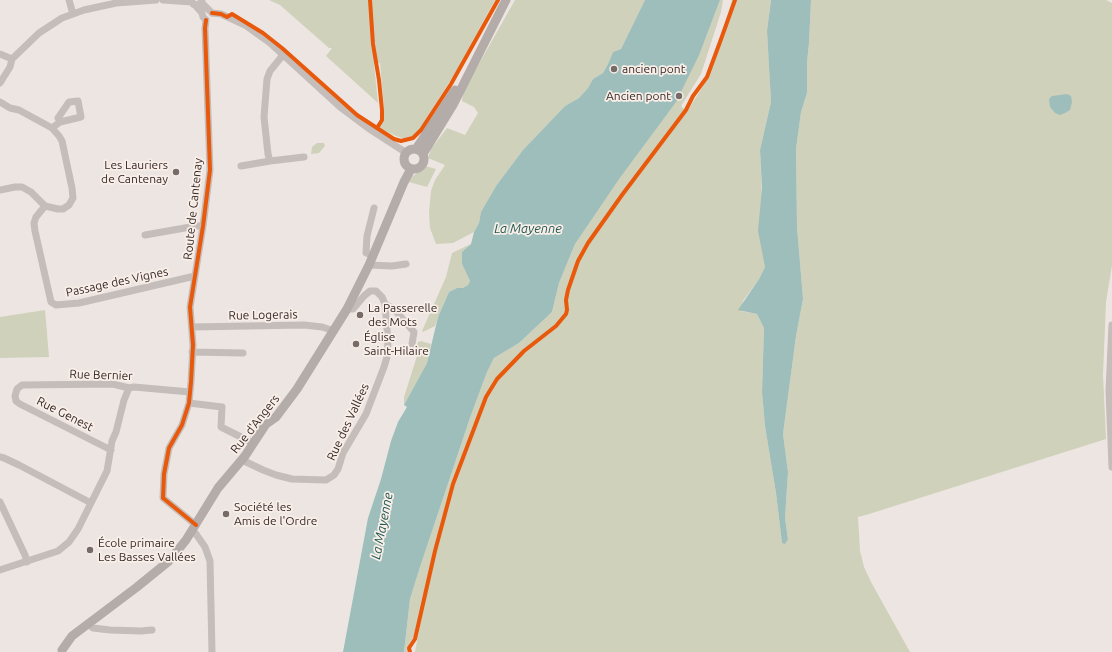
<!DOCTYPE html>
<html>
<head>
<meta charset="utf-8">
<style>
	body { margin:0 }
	canvas { display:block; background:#ece5e1 }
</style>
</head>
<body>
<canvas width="1112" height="652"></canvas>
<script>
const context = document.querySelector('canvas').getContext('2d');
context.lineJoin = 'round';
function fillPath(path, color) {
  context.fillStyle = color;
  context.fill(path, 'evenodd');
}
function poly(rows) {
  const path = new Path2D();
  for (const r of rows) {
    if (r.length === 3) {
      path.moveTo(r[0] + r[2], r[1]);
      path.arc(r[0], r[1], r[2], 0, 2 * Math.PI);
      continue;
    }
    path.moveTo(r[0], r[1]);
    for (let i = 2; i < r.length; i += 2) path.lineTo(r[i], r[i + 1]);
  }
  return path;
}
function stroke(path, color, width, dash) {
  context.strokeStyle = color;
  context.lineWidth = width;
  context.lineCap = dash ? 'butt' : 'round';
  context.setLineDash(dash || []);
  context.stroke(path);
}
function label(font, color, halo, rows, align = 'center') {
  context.font = font + ' Ubuntu,sans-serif';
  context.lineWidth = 3.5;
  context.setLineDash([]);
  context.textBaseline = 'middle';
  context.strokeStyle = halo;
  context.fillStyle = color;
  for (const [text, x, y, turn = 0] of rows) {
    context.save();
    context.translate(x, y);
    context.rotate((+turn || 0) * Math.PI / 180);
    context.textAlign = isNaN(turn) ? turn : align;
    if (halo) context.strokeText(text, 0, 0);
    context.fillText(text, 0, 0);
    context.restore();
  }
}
const green = poly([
	[269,0,495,0,455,73,419,130,412,137,405,139,396,136,378,127,383,120,384,108,380,63,374,64,378,103,326,56,332,48,329,48,280,5],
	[515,0,645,0,621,49,613,52,608,64,603,73,593,79,588,88,579,98,565,106,523,150,496,186,481,212,479,223,474,232,453,243,436,244,430,228,429,212,431,191,435,180,445,165,428,158,431,149,447,128,465,135,478,113,474,107,462,101,463,92],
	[720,0,723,0,721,12,701,74,681,106,687,112,708,78,732,0,771,0,767,31,771,102,760,150,765,267,759,279,743,301,741,311,757,314,764,328,762,392,765,426,776,493,782,543,788,539,785,518,788,472,783,434,796,336,803,299,797,227,796,149,801,112,807,93,807,62,809,43,811,0,1106,0,1112,3,1112,265,1106,302,1103,375,1106,439,866,515,858,517,860,551,864,567,871,582,910,652,415,652,426,593,423,595,414,636,409,644,408,652,404,652,410,599,420,567,471,415,487,372,494,358,519,343,552,312,559,283,575,244,700,53],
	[317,143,324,143,325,146,319,153,311,154,312,147],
	[425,166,436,169,427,187,409,182,412,177],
	[471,244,462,252,462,264,470,281,468,285,463,288,457,288,449,292,438,317,435,326,423,332,422,331,446,277,452,253],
	[45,310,49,357,0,358,0,317],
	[421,341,431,344,427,363,404,405,404,397,417,356,416,348,418,342]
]);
const water = poly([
	[645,0,720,0,700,53,676,102,619,179,575,244,559,283,552,312,519,343,494,358,487,372,471,415,420,567,410,599,404,652,343,652,368,518,381,479,391,441,398,422,407,407,404,405,427,363,438,317,449,292,457,288,463,288,468,285,470,281,462,264,462,252,471,244,474,232,479,223,481,212,496,186,523,150,565,106,579,98,588,88,593,79,603,73,608,64,613,52,621,49],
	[771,0,811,0,809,43,807,62,807,93,801,112,796,149,797,227,803,299,796,336,783,434,788,472,785,518,788,539,785,544,782,543,776,493,765,426,762,392,764,328,757,314,738,310,759,279,765,267,758,231,762,188,760,150,771,102,767,31],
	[1067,94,1071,96,1072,102,1070,110,1065,113,1060,115,1055,113,1050,107,1049,99,1052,96]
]);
const minor = poly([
	[69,0,73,14],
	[163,0,192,2],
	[201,2,212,13],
	[193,4,195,5,200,4,202,0],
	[195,5,202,13,203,17,206,20],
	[212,13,221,14,245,25,270,43,340,107,368,128,405,152],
	[0,54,12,59],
	[283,55,270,71,267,79,264,117,268,154,270,161,304,157],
	[0,83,10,67,12,59,39,33,62,18,84,10,116,3,156,0],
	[0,102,10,108,19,110,52,128,59,136,62,141,72,188,73,198,69,205,63,209,58,209,45,206,31,192,22,187,15,187,0,190],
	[52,128,60,122,81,117,78,101,69,102,58,118,60,122],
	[241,166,270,161],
	[45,206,36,217,34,223,35,231,51,302,56,305,79,303,195,276],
	[145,235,196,226,203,226],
	[372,255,366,253,367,236,374,208],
	[369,265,392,266,406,264],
	[385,304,394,309,414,332,412,344],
	[1112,325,1109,391,1112,467],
	[192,327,304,325,322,327,334,331],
	[192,352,243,353],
	[189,403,222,407,221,427,253,443],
	[111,450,20,404,16,401,15,396,17,389,22,385,113,384,129,388,134,387,190,392],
	[0,457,4,458,19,465,91,503],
	[242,460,263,470,276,475,292,479,326,480,334,475,338,469,343,453,366,414,384,367,387,357,388,342,385,304,382,297,376,291,370,291,364,296,353,309,347,309],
	[0,502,25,555,27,562],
	[196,525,163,498,164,474,169,448,182,425,189,403,191,382,193,345,190,307,203,226,210,170,205,28,206,20],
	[192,530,196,534,205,547,210,561,212,652],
	[0,570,58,551,69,542,78,529,107,471,112,441,116,432,124,400,129,388],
	[88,624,93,628,110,630,141,631,152,630]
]);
const major = poly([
	[414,159,10],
	[416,149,455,90],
	[423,154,453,105,506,0],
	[62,650,72,636,137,587,169,561,186,540,218,488,245,456,266,424,276,417,297,389,347,309,369,265,404,182,411,169]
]);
const cycleway = poly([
	[370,0,373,44,379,80,382,110,382,120,377,128],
	[212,13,221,14,227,17,232,14,263,33,282,48,357,115,377,128,394,139,401,141,413,138,421,130,451,84,498,0],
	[196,525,163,498,164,474,169,448,182,425,189,403,191,382,193,345,190,307,203,226,210,170,205,28,206,20],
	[410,652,409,648,415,639,435,551,453,484,486,397,497,379,524,351,556,326,566,314,567,310,566,300,568,290,578,261,588,243,622,195,686,110,693,96,707,77,720,42,735,0]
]);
const markers = [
	[614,69,4,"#766b69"],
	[679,96,4,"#766b69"],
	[176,172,4,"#766b69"],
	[360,315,4,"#766b69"],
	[356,344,4,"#766b69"],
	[226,514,4,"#766b69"],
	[90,550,4,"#766b69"]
];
const poiNames = [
	["ancien pont",622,69],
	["Ancien pont",671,96,"right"],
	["Les Lauriers",168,165,"right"],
	["de Cantenay",168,179,"right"],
	["La Passerelle",368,308],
	["des Mots",368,322],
	["Église",364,337],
	["Saint-Hilaire",364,351],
	["Société les",234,507],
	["Amis de l'Ordre",234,521],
	["École primaire",98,543],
	["Les Basses Vallées",98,557]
];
const streetNames = [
	["Route de Cantenay",193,209,-84],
	["Passage des Vignes",117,282,-12],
	["Rue Logerais",263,315,-1],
	["Rue Bernier",101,375,2],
	["Rue Genest",65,414,27],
	["Rue des Vallées",348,422,-65],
	["Rue d'Angers",255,424,-52]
];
const waterNames = [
	["La Mayenne",528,229],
	["La Mayenne",382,526,-79]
];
fillPath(green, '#d0d1bb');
fillPath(water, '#9dbeba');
stroke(minor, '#c5bdba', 7);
stroke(major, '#b4aca9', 9);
stroke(cycleway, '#e8590c', 4);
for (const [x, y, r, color] of markers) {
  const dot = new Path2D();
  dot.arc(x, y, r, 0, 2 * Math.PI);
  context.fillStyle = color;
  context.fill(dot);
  stroke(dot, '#f9efe8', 1.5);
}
label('12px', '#362a28', '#f9efe8', poiNames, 'left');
label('12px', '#362a28', '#f9efe8', streetNames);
label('italic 13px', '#1e5752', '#f9efe8', waterNames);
</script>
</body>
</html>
